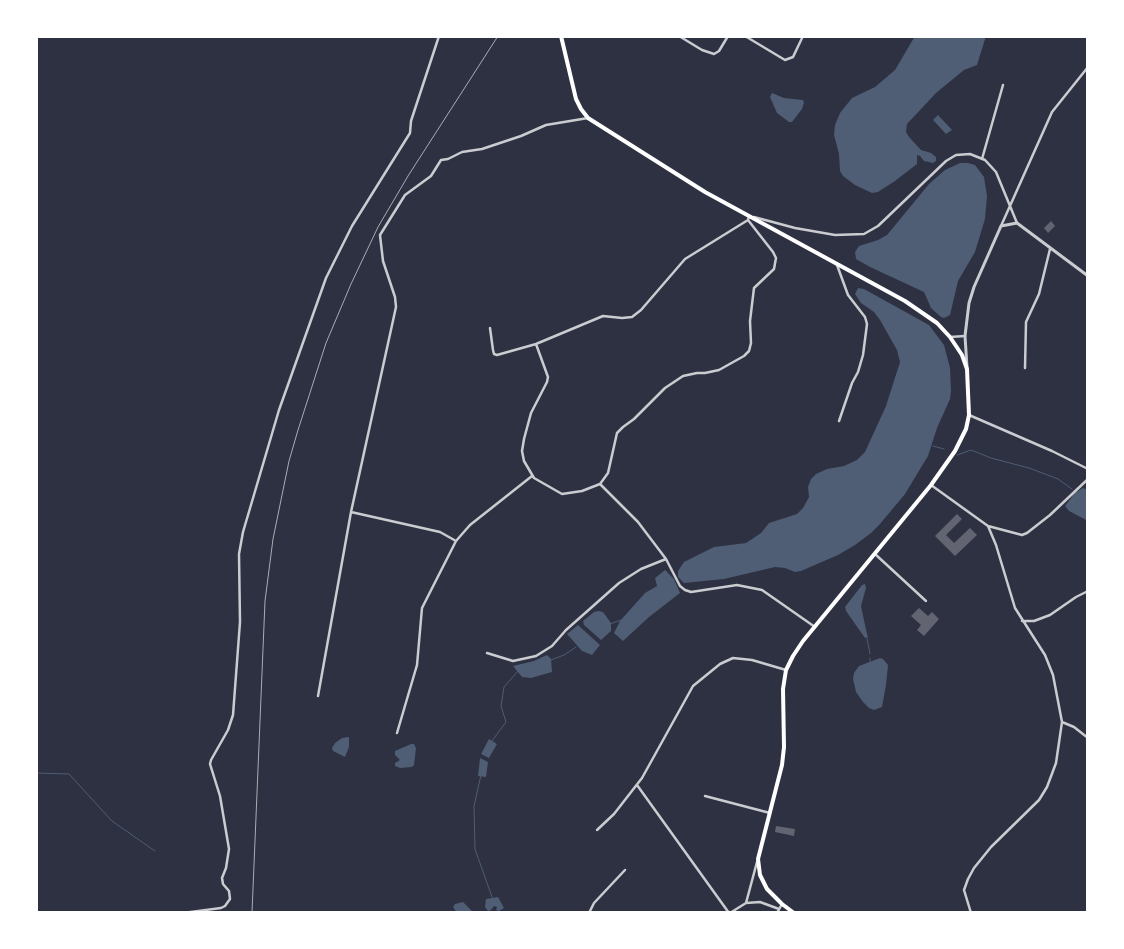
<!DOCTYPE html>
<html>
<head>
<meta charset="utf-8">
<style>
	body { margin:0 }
	#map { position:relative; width:1124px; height:949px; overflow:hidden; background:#2d3142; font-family:Overpass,sans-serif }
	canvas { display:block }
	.frame { position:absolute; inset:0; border:38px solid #fff; pointer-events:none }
</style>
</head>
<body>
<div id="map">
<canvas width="1124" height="949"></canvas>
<div class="frame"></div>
</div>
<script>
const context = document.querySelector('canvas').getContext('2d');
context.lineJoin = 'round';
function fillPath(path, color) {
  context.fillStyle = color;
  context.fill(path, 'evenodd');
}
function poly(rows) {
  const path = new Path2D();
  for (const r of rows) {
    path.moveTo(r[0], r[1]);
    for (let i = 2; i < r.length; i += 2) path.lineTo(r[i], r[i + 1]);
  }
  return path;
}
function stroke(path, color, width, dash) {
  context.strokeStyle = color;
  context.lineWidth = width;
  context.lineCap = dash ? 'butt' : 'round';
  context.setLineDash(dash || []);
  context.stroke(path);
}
const water = poly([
	[915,36,986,36,977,65,964,70,936,93,907,124,906,132,909,137,921,150,931,153,936,157,936,161,933,163,924,161,920,156,917,155,917,164,895,181,878,192,872,193,855,185,843,176,840,171,839,154,834,135,835,125,840,113,852,98,875,87,895,70],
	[772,93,784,98,803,100,804,103,802,109,792,122,789,122,777,113,770,97],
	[938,115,952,130,946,134,933,120],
	[960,163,968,163,975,165,984,177,987,196,985,219,975,252,958,281,950,315,944,318,941,317,931,308,924,292,870,267,856,259,855,252,859,246,878,240,887,235,929,184,945,170],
	[858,288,864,289,929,325,944,345,950,368,951,391,950,399,937,428,928,456,905,494,880,524,871,533,855,545,838,555,801,571,795,572,785,568,775,567,724,579,684,583,678,577,678,571,684,562,714,547,746,543,761,533,769,523,797,514,803,508,809,497,808,487,811,479,816,474,827,469,844,466,857,460,865,452,886,406,900,362,897,350,880,320,874,312,861,303,855,294],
	[1083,488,1088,490,1088,521,1069,511,1065,506,1075,493],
	[665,570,674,579,680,593,649,617,623,641,614,633,620,621,645,593,657,586,655,578],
	[865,584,866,588,861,606,867,634,868,637,865,638,846,611,845,607,862,585],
	[599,611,603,612,611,623,611,631,601,640,584,625,583,621,594,612],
	[578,625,600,645,592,655,582,651,567,634],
	[547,655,551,659,552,672,531,678,522,677,513,666,534,661],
	[880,658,883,659,888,665,886,685,882,707,874,710,869,708,863,702,856,692,853,679,854,673,859,666],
	[349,737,349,747,345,757,333,751,332,748,335,743,342,738],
	[489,739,497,744,489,758,481,754],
	[411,744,414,744,416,748,414,765,412,767,400,768,395,766,395,763,400,760,395,755,395,751],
	[480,758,488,762,486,777,478,776],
	[498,897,504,908,499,911,496,910,497,907,494,906,491,910,488,911,485,907,486,899],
	[463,902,472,911,471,913,457,913,453,907,455,904]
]);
const stream = poly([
	[933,446,944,449],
	[957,455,971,450,991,458,1029,468,1058,479,1072,489],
	[610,624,621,620],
	[867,638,870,654],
	[551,660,564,655,576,647],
	[870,661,870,658],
	[492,741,506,722,501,706,504,687,518,671],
	[36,773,69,774,112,821,155,851],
	[481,775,474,806,475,849,492,897]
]);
const building = poly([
	[1051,221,1055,226,1048,233,1044,228],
	[957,514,962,519,946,535,954,543,970,528,977,535,955,556,935,536],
	[919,608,928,616,932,612,939,619,924,636,917,630,921,625,911,616],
	[776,826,795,829,794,836,775,832]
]);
const minor = poly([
	[679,36,702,50,714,54,719,51,728,36],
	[745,36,785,60,793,57,803,36],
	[982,159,1003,85],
	[754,217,795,228,835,235,864,234,878,226,946,161,956,155,970,154,985,160,996,172,1017,223],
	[1001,226,1052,112,1088,67],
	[837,265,848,295,865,317,867,324,863,355,858,372,852,383,839,421],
	[490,328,493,350,494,354,497,355,536,344,603,316,622,318,632,317,641,310,685,259,748,220,749,216],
	[950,337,965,336],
	[536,344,548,377,547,382,531,413,524,439,522,451,524,461,534,478,562,494,582,491,600,484,608,473,617,433,623,427,634,419,665,388,683,376,697,373,705,373,719,370,744,356,749,351,751,343,750,321,754,288,774,269,776,258,773,252,748,220],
	[1025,368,1026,322,1039,294,1050,249],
	[969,415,1052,451,1088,469],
	[600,484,638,522,666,559,680,586,685,590,691,592,737,585,762,590,815,627],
	[931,485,988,526,996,545,1015,608,1045,655,1053,675,1062,722,1056,763,1047,787,1039,800,991,847,974,868,968,879,964,890,971,913],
	[351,512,440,532,456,541],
	[988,526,1022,535,1027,533,1050,515,1088,479],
	[875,554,926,601],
	[1022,621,1034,621,1050,615,1076,597,1088,591],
	[487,653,513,661,536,656,552,646,566,630,619,583,641,569,666,559],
	[318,696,351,512,396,307,395,297,383,261,380,235,405,195,431,176,441,160,448,159,462,152,482,149,521,136,546,125,588,118],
	[1062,722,1074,727,1088,738],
	[397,733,417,665,422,608,456,541,470,525,532,476],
	[637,785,729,913],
	[705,796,770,813],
	[597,830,614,814,642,778,693,686,720,664,733,658,752,660,786,670],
	[746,903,760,902,779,909],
	[183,913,221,908,225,906,230,899,229,891,223,884,222,878,226,868,229,849,220,796,210,764,211,760,228,730,233,715,240,622,239,554,243,532,279,410,326,278,352,226,410,133,411,121,439,36],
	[589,913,594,903,625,870],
	[730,913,746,903,757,862],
	[777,913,782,904]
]);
const tertiary = poly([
	[967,367,965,336,969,303,974,287,1001,226,1017,223,1088,276]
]);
const secondary = poly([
	[561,36,576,99,581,109,588,118,705,192,905,301,937,323,950,337,962,355,967,369,969,415,966,429,955,451,931,485,803,641,793,656,786,670,783,689,784,747,782,765,758,859,760,875,767,889,782,904,794,913]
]);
const rail = poly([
	[252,913,265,601,273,539,289,461,298,430,326,343,351,284,378,227,408,176,498,36]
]);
fillPath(water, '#4f5d75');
stroke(stream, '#4f5d75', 1);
fillPath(building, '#626471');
stroke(minor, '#caccd0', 2.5);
stroke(tertiary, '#caccd0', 3);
stroke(secondary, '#fff', 4);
stroke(rail, '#abadb3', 1);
</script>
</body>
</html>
